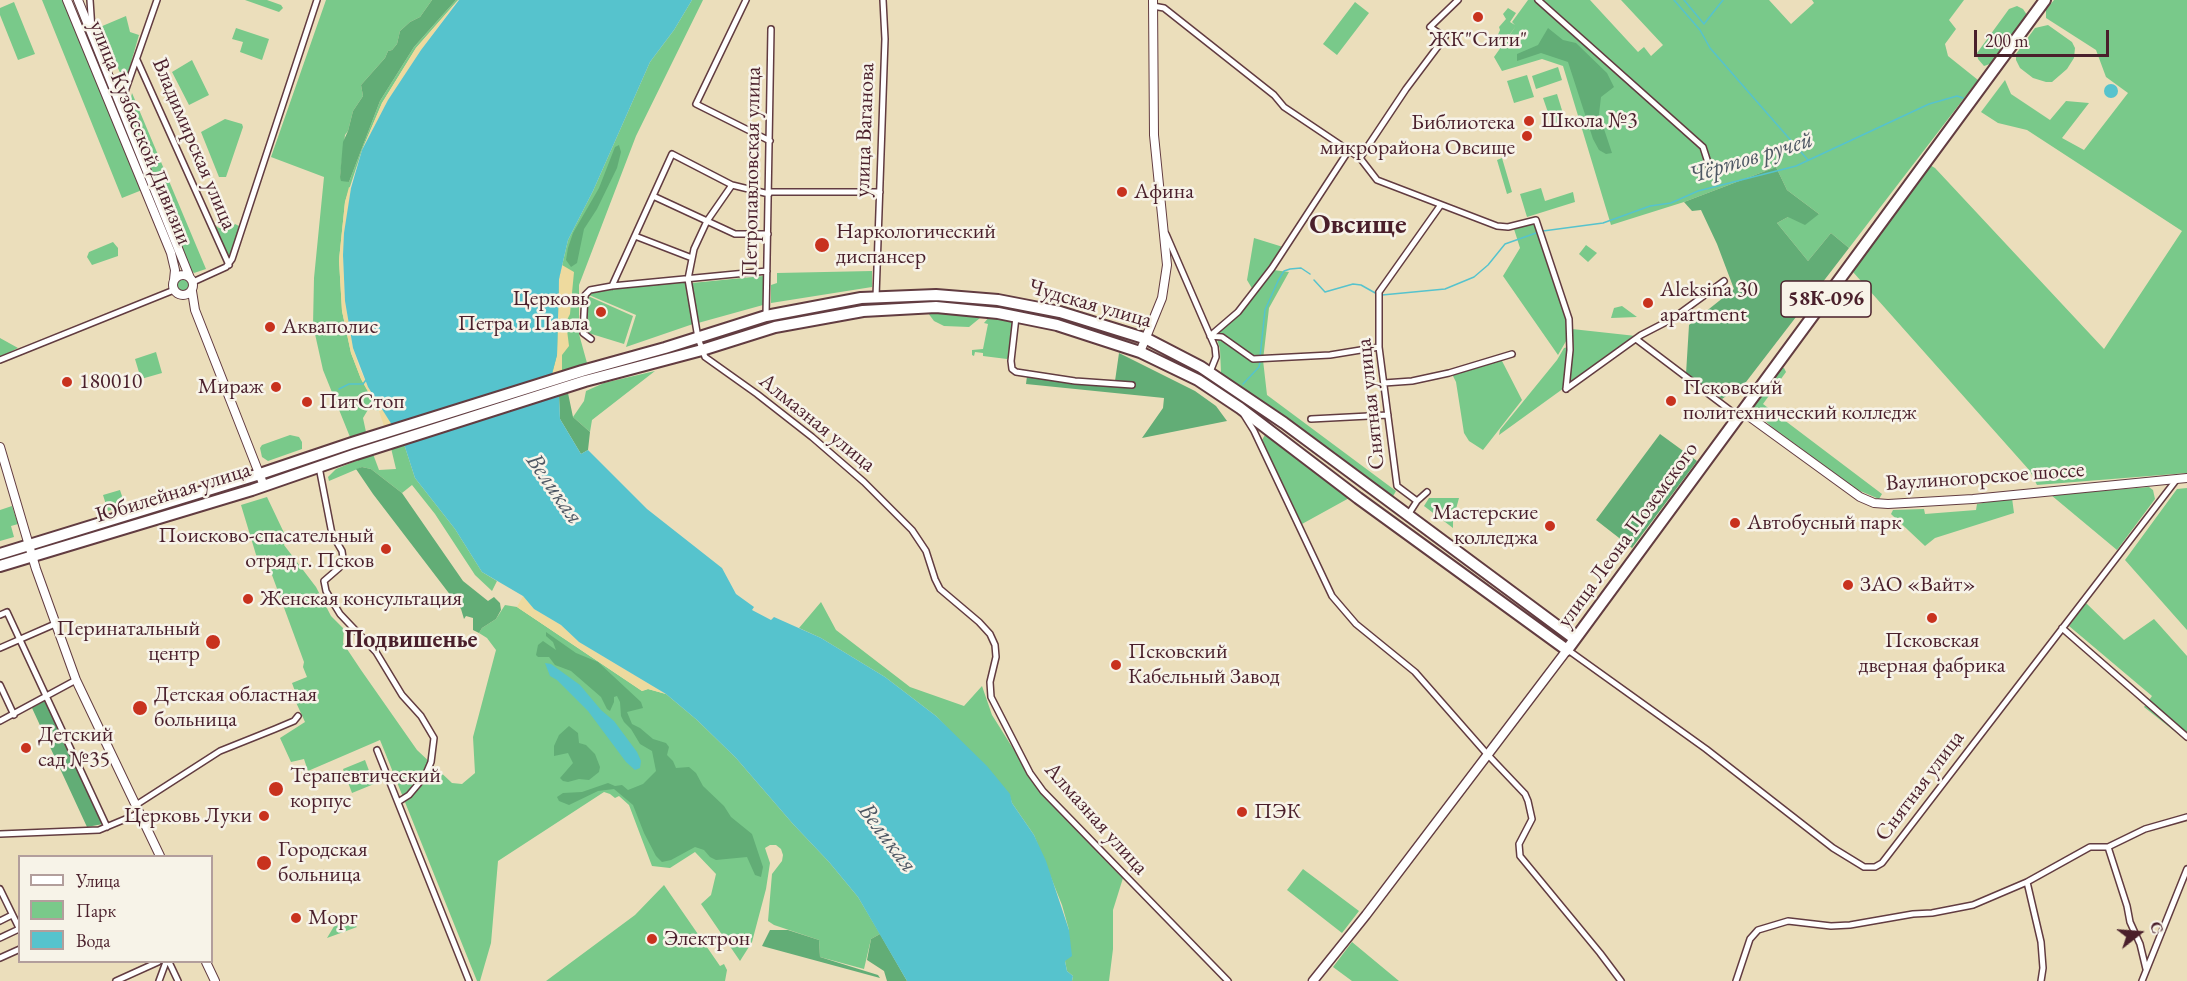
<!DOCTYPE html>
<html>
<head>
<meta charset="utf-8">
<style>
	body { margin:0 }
	#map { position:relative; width:2187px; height:981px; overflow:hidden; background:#ebdebb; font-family:"EB Garamond",serif }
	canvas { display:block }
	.legend { position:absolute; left:18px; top:855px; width:195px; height:108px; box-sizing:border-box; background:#f7f3e8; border:2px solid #b29e9c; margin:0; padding:8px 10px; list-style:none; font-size:18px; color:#4a1f2b }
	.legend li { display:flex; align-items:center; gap:12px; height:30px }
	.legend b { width:30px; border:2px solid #b29e9c }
	.north { position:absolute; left:2109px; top:903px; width:60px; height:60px; -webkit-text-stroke:4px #f7f3e8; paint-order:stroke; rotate:73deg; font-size:16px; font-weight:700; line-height:24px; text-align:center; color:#4a1f2b }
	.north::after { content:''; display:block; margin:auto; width:21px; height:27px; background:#4a1f2b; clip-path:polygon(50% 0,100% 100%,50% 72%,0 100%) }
	.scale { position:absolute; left:1974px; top:30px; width:135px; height:27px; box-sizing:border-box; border:3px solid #4a1f2b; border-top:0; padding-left:8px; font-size:18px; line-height:21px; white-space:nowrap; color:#4a1f2b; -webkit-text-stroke:4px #f7f3e8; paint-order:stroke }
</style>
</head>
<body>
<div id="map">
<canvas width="2187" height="981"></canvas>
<ul class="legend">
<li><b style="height:8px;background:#fff"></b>Улица</li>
<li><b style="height:16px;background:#79c98a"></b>Парк</li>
<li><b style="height:16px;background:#56c3cd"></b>Вода</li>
</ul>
<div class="north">С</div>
<div class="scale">200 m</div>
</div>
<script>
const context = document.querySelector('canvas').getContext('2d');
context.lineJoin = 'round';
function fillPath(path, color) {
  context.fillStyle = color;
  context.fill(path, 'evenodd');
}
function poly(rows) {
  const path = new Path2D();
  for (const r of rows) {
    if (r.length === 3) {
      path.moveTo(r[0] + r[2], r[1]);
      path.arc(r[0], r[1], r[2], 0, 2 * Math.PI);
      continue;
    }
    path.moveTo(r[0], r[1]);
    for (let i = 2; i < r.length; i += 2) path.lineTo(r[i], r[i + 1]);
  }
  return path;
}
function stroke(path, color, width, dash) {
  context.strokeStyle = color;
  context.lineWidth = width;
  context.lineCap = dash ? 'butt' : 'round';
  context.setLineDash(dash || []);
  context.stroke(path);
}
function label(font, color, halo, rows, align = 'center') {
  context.font = font + ' "EB Garamond",serif';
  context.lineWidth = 5;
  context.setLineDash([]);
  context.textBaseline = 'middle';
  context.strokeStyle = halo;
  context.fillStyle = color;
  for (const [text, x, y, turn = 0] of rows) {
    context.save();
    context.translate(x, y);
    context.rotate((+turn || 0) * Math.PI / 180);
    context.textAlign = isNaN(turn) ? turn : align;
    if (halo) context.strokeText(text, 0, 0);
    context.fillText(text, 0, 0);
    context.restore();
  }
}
const green = poly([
	[42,0,67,0,142,190,122,198],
	[245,0,267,0,281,5,283,8,279,12],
	[326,0,432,0,420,17,410,22,400,31,397,44,392,50,388,51,385,58,361,85,363,96,353,111,348,131,345,135,340,177,349,182,380,101,414,47,456,0,458,0,416,48,382,103,362,150,345,202,339,260,342,311,351,353,361,379,379,411,369,408,363,418,366,432,350,437,323,370,313,325,314,278,324,177,271,157],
	[692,0,703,0,636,136,579,285,579,334,587,363,552,374,559,279,568,240,593,191,650,62,674,30],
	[1528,0,1590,0,1638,52,1644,47,1651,56,1663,45,1621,0,1769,0,1791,24,1814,3,1812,0,1964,0,1949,20,1956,29,1945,44,1948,56,1978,80,1849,248,1831,233,1808,261,1777,223,1788,217,1819,214,1787,190,1776,167,1684,202,1611,225,1563,66,1542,59,1502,71,1494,57,1516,26,1504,42,1497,37,1500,30,1499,27,1506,19,1503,14,1508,8,1516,13,1510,22,1515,25,1512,22],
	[2054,0,2187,0,2187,473,2037,485,2030,471,1853,272,1928,164,1935,168,2104,349,2182,231,2027,130,1998,123,1981,112,2005,80,2011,94,2050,120,2066,101,2089,103,2062,138,2084,150,2128,93,2106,77,2096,50,2046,18,2046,10],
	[14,2,35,54,18,60,0,15,0,8],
	[1355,2,1369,13,1337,55,1323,44],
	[2017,6,2023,9,2027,15,1993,63,1984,66,1978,59,1977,53,2009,9],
	[126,16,130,32,139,35,128,73,121,75,100,27],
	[2048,25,2072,42,2075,48,2074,58,2067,69,2052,82,2046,82,2033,78,2020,68,2016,60,2016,54,2035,28],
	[236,28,269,39,262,60,240,52,243,42,232,39],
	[192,60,209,95,189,105,172,72],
	[1558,67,1562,80,1536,89,1532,76],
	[1527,75,1534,97,1514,103,1507,81],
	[132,93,206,269,194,273,189,268,128,110],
	[1557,94,1565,120,1552,124,1543,98],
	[225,119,242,124,243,127,226,177,219,177,201,132],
	[1502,158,1512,192,1507,194,1497,160],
	[1541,188,1545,201,1573,192,1575,202,1527,217,1520,194],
	[1535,223,1568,319,1569,336,1558,355,1503,276,1520,248,1514,229],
	[213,224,219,228,233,227,235,224,239,226,231,253,228,255,225,254],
	[1254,238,1283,247,1253,290,1247,280],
	[113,242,118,248,118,256,92,265,87,257,89,252],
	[1586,245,1597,253,1588,262,1579,254],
	[1273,270,1289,272,1269,308,1263,360,1267,395,1396,491,1392,498,1221,373,1220,349,1215,333,1238,316],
	[872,271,872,287,771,303,771,285,777,283,777,273],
	[763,276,763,305,698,323,692,283],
	[183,285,8],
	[685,280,693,324,626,347,636,315,589,295,592,290],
	[588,296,633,316,624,344,585,332],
	[1622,306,1637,317,1611,318,1614,308],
	[928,313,978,315,980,318,969,327,944,326,934,321],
	[989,317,1014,320,1009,357,1007,359,983,356,983,353,975,352,974,356,972,355,972,350,983,349,988,324,984,323],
	[1572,329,1636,336,1499,435,1500,430,1557,360,1564,348,1572,346],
	[0,339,0,338,18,348,0,357],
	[156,352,162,373,141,379,135,359],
	[1501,359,1522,400,1483,450,1469,441,1464,433,1456,382,1452,374],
	[1782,368,1784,368,1786,372,1763,404,1882,494,1879,499,1858,490,1773,428,1752,409],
	[655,371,592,420,590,432,573,417,584,401,586,391,604,383],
	[1266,433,1351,497,1302,524,1262,440],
	[290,435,299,437,302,442,302,449,268,461,262,457,260,448,262,445],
	[404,444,415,478,455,529,482,572,497,581,492,591,475,575,435,514,412,485,402,493,371,469,362,467,329,481,328,477,336,469,373,454,379,470,396,469,391,448],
	[2149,487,2153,490,2155,499,2117,550,2051,495],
	[2187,488,2187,630,2125,560,2177,489],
	[120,490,125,505,108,511,103,495],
	[267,497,286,537,284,545,316,587,331,616,344,629,343,643,361,670,417,750,452,783,462,784,475,773,473,737,496,650,487,638,479,633,482,628,496,619,505,605,517,607,642,691,648,689,666,694,697,720,736,758,793,824,829,862,858,897,880,934,871,939,864,969,820,957,819,940,774,925,768,921,772,874,782,861,783,855,781,849,776,845,770,845,765,848,770,863,766,889,752,942,740,961,701,904,711,895,716,874,695,852,670,868,652,866,629,805,619,796,615,798,610,794,604,792,498,861,491,943,480,981,477,981,380,740,308,771,304,759,291,762,280,738,305,722,294,698,296,694,292,683,307,677,303,667,304,662,265,556,257,558,241,505],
	[1429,498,1459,498,1453,520,1453,528,1424,506],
	[2012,498,2014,513,1935,538,1925,546,1891,514,1893,510,1924,509,1925,514,1976,510,1977,504],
	[12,506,18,524,11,526,14,537,0,541,0,510],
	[821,602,836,630,910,687,964,706,982,686,992,715,1041,793,1123,878,1113,910,1113,949,1109,981,1072,981,1073,976,1067,971,1065,961,1069,930,1062,905,1034,835,1012,803,1009,794,936,716,885,677,821,638,799,628],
	[2086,603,2124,640,2154,619,2187,656,2187,741,2144,707,2152,696,2069,626],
	[365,760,374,784,352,793,343,769],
	[1303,869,1359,911,1342,933,1287,890],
	[664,885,720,966,724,964,727,970,725,981,546,981,635,915],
	[348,918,357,927,327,938,336,923],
	[1352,942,1399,981,1352,981,1333,967]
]);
const forest = poly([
	[432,0,456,0,414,47,380,101,349,182,341,181,340,177,343,142,348,131,353,111,363,96,361,85,385,58,388,51,392,50,397,44,400,31,410,22,420,17],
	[1548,28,1563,40,1576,43,1607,73,1614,87,1601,97,1599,114,1612,153,1606,154,1599,150,1593,139,1568,62,1541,53,1517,61,1517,54,1538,45],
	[619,145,621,152,617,168,597,209,584,229,577,263,571,267,566,260,568,248,573,233,599,188,615,147],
	[1776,167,1787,190,1819,214,1805,225,1788,217,1777,223,1808,261,1831,233,1849,248,1746,382,1722,399,1686,374,1689,325,1734,289,1717,244,1701,210,1692,211,1684,202],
	[1119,353,1195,391,1216,406,1227,421,1142,438,1163,408,1164,398,1026,384,1027,376,1115,381],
	[568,393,573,417,590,432,588,450,581,454,560,419,559,396],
	[1660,434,1697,461,1632,548,1596,520],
	[362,467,371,469,402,493,463,581,488,601,494,597,500,603,501,610,496,619,482,628,479,633,473,630,473,618,466,616,464,619,461,609,373,494,356,469],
	[546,632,576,653,598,662,641,702,643,708,627,712,632,724,640,728,653,739,666,743,669,747,667,755,673,761,676,768,689,767,696,773,703,786,724,806,731,817,752,834,763,867,761,877,755,875,747,857,716,860,710,857,704,850,695,847,671,860,662,862,656,856,644,833,633,805,614,789,598,791,569,805,559,801,557,797,563,793,582,792,608,783,615,786,622,785,628,790,643,784,656,771,652,751,640,744,631,729,624,722,621,716,620,702,617,696,614,697,614,702,610,711,607,709,601,697,571,671,555,665,549,657,538,657,536,655,538,645,543,641,556,650,553,642,546,636],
	[46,700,103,824,87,827,32,708],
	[569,726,578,733,579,743,586,745,595,754,600,767,599,772,589,780,579,779,568,782,563,781,560,778,573,763,568,753,554,756,554,746,559,735],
	[770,930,788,930,819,940,820,957,878,975,880,978,762,946],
	[880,934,907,981,887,981,884,971,867,960,871,939]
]);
const sand = poly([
	[458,0,421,50,388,100,362,150,382,103,416,48],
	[349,187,351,188,343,255,345,301,353,348,359,367,368,387,392,424,384,426,379,411,361,379,351,353,342,311,339,260,345,202],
	[562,265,574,272,570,314,566,322,569,346,562,355,562,371,552,374,557,355,559,279],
	[523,596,534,609,561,625,579,642,666,694,648,689,642,691,517,607]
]);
const water = poly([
	[459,0,692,0,674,30,650,62,593,191,568,240,559,279,557,355,552,374,559,396,560,419,581,454,588,450,647,509,722,568,736,594,754,607,752,610,771,620,774,617,821,638,885,677,936,716,987,766,1010,794,1012,803,1034,835,1046,861,1069,930,1072,956,1065,961,1067,971,1073,976,1072,981,907,981,858,897,829,862,793,824,736,758,697,720,666,694,579,642,561,625,534,609,523,596,482,572,455,529,415,478,404,444,368,387,353,348,345,301,343,255,344,233,351,188,362,150,388,100,421,50],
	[2111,91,7],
	[545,663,551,664,580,685,601,710,614,721,637,752,641,761,640,768,635,770,626,762,588,711,557,680,550,676]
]);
const stream = poly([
	[1674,0,1700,30,1710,48,1808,160],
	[1684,0,1704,24,1723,0],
	[1543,231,1603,223,1650,206,1671,203,1698,191,1796,166,1929,104,1957,96,1963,98],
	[1314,280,1325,292,1353,284,1361,285,1377,294],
	[1382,295,1445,289,1474,277,1488,265,1505,244,1536,233],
	[1260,357,1265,310,1278,281,1284,271,1290,269,1301,268,1310,274],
	[1243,384,1259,367,1260,362],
	[339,389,349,384,363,384,366,380]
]);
const street = poly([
	[90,0,92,30],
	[746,0,696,104,770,141],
	[1538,0,1703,147,1711,172],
	[1153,6,1164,8,1274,95,1284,107,1360,158,1377,180,1497,226,1508,227,1536,220,1569,319,1570,350,1566,389],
	[137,60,229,265],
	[120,106,157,0],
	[1360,158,1406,89,1445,37,1430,27,1458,0],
	[732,185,707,221,694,249,688,279,698,338,705,357,757,394,812,437,864,482,912,530,926,551,935,579,940,589,979,622,990,634,995,645,996,657,990,682,991,697,1030,773,1043,791,1228,981],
	[769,192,880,192],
	[653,196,735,234,768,234],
	[1166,234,1215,347,1216,357,1210,372],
	[635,236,692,258],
	[193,282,226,267,232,259,317,0],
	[612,286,672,154,732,185,769,194],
	[1379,292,1440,206],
	[1379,293,1379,347,1397,486,1417,501],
	[876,297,885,39,883,0],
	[766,316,771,29],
	[1016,317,1011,361,1012,369,1016,372,1075,381,1132,385],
	[1210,336,1238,312,1272,268,1349,150],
	[1210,336,1222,337,1253,359,1330,355,1379,347],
	[591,339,583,333,585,295,590,290,612,286,767,271],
	[1636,339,1739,417],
	[0,360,174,290],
	[1384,383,1412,381,1449,373,1512,354],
	[1566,389,1641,335,1672,319,1724,281],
	[1244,415,1254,431,1332,596,1356,624,1415,672,1487,754,1525,794,1528,801,1532,819,1519,844,1520,856,1600,953,1621,981],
	[1311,419,1388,415],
	[319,467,332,534,342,551,343,558,339,568,324,581,326,591,340,614,376,652,402,695,421,716,434,738,431,762,425,776,409,795,398,802],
	[1408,515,1417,501,1427,492],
	[0,615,7,612,107,827],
	[2062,628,2187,737],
	[0,648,55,624],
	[1568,650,1706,749,1833,848,1864,867,1875,867,1882,863,2177,479],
	[0,685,14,715],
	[0,721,76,680],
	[377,750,469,981],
	[136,805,220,751,275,729,294,721,298,716],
	[0,834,99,830,140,813],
	[2108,847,2127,906,2130,922,2140,944,2146,969],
	[2027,882,2041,942,2043,968,2041,981],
	[0,889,20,930],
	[0,921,12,915],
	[0,938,19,929],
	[0,958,20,949],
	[169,962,178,981],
	[116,981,158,962],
	[159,981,166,962],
	[1736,981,1750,939,1758,930,1788,921,1831,926,1850,925,1913,914,1932,913,1973,905,2027,882,2090,847,2108,847,2145,829,2187,817],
	[2142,981,2187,869]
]);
const secondary = poly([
	[67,0,171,253,175,270,174,280],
	[78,0,190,278],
	[183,285,10],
	[192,291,195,310,264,486],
	[1140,352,1162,298,1167,265,1154,135,1153,0],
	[1743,412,1860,497,1874,503,1888,504,1973,499,2187,478],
	[0,447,36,569,76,680,160,856],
	[206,962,215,981]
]);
const primary = poly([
	[1313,981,1366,915,1567,650]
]);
const highway = poly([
	[0,554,260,474,352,443,582,371,665,348,766,316,861,298,936,295,998,300,1060,312,1147,339,1201,367,1284,423,1575,639],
	[0,566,252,490,356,454,585,381,702,350,775,327,863,311,936,307,998,313,1057,325,1140,352,1198,380,1240,408,1358,498,1567,650,2045,0]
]);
const markers = [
	[1478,17,6,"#c8321e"],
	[1529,121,6,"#c8321e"],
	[1527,136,6,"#c8321e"],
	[1122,192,6,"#c8321e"],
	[822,245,8,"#c8321e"],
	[1648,303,6,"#c8321e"],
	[601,312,6,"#c8321e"],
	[270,327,6,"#c8321e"],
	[67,382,6,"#c8321e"],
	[276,387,6,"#c8321e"],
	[1671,401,6,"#c8321e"],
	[307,402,6,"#c8321e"],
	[1735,523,6,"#c8321e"],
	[1550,526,6,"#c8321e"],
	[386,549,6,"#c8321e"],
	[1848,585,6,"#c8321e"],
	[248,599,6,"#c8321e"],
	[1932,618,6,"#c8321e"],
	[213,642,8,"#c8321e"],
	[1116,665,6,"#c8321e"],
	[140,708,8,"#c8321e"],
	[26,748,6,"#c8321e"],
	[276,789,8,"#c8321e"],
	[1242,812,6,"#c8321e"],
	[264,816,6,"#c8321e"],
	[264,863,8,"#c8321e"],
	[296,918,6,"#c8321e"],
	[652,939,6,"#c8321e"]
];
const shields = [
	[1826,299,90]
];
const shieldNames = [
	["58К-096",1826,299]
];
const poiNames = [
	["ЖК\"Сити\"",1478,40,"center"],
	["Школа №3",1541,121],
	["Библиотека",1515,123,"right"],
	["микрорайона Овсище",1515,148,"right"],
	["Афина",1134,192],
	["Наркологический",836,232],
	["диспансер",836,257],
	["Aleksina 30",1660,290],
	["apartment",1660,315],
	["Церковь",589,299,"right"],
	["Петра и Павла",589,324,"right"],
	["Акваполис",282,327],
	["180010",79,382],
	["Мираж",264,387,"right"],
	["Псковский",1683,388],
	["политехнический колледж",1683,413],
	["ПитСтоп",319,402],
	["Мастерские",1538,513,"right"],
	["колледжа",1538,538,"right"],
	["Автобусный парк",1747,523],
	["Поисково-спасательный",374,536,"right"],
	["отряд г. Псков",374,561,"right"],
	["ЗАО «Вайт»",1860,585],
	["Женская консультация",260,599],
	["Перинатальный",200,629,"right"],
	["центр",200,654,"right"],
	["Псковская",1932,641,"center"],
	["дверная фабрика",1932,666,"center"],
	["Псковский",1128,652],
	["Кабельный Завод",1128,677],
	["Детская областная",154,695],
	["больница",154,720],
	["Детский",38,735],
	["сад №35",38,760],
	["Терапевтический",290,776],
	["корпус",290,801],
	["ПЭК",1254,812],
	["Церковь Луки",252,816,"right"],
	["Городская",278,850],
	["больница",278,875],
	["Морг",308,918],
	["Электрон",664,939]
];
const streetNames = [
	["улица Ваганова",865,130,-88],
	["улица Кузбасской Дивизии",140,133,68],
	["Владимирская улица",194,144,67],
	["Петропавловская улица",752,172,-89],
	["Чудская улица",1090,304,16],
	["Снятная улица",1371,404,-96],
	["Алмазная улица",817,423,39],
	["Ваулиногорское шоссе",1985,477,-4],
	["Юбилейная улица",173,493,-17],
	["улица Леона Поземского",1628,535,-54],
	["Снятная улица",1920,786,-53],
	["Алмазная улица",1096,819,48]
];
const waterNames = [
	["Чёртов ручей",1751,158,-17],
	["Великая",554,489,55],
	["Великая",887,838,53]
];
const neighbourhoodNames = [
	["Подвишенье",411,640]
];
const districtNames = [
	["Овсище",1358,225]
];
fillPath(green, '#79c98a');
fillPath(forest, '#62ad76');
fillPath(sand, '#eeda9e');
fillPath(water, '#56c3cd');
stroke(stream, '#56c3cd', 1.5);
stroke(street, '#623c41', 8);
stroke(secondary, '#623c41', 10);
stroke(primary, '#623c41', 11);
stroke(highway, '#623c41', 14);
stroke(street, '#fff', 5);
stroke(secondary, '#fff', 8);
stroke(primary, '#fff', 8);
stroke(highway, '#fff', 10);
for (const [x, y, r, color] of markers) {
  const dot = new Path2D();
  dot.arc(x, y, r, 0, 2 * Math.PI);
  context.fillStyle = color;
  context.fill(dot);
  stroke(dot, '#f7f3e8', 2);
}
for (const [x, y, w] of shields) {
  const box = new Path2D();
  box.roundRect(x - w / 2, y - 18, w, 36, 4.5);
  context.fillStyle = '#f7f3e8';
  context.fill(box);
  stroke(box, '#4a1f2b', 1.5);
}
label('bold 21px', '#4a1f2b', null, shieldNames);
label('22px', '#4a1f2b', '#f7f3e8', poiNames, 'left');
label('22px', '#4a1f2b', '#f7f3e8', streetNames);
label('italic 24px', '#4e5864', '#f7f3e8', waterNames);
label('bold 24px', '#4a1f2b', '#f7f3e8', neighbourhoodNames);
label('bold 28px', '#4a1f2b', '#f7f3e8', districtNames);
</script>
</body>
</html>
